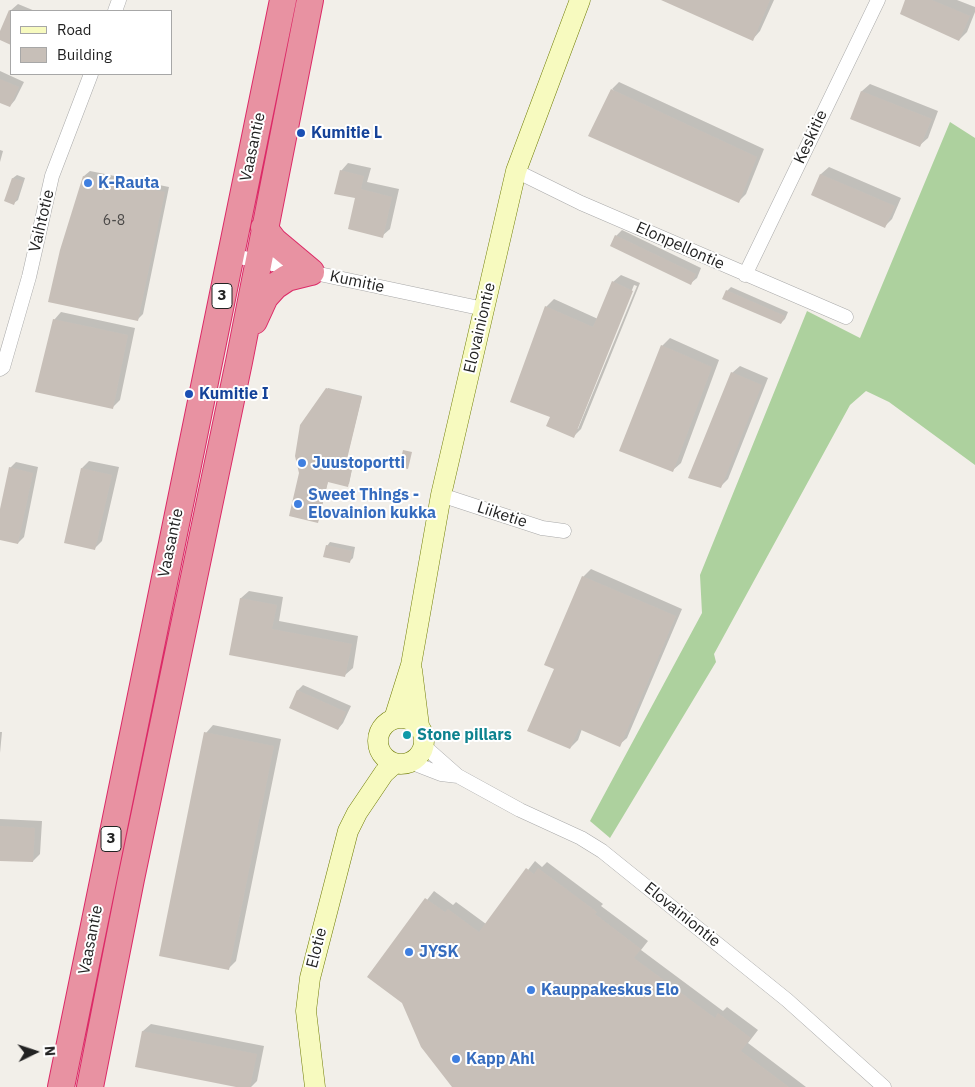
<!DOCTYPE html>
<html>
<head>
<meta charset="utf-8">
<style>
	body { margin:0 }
	#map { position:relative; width:975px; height:1087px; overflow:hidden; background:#f2efe9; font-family:"IBM Plex Sans",sans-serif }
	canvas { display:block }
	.legend { position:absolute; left:10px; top:10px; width:162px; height:65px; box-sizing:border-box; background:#fff; border:1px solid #a7a7a7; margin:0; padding:6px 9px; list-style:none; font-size:15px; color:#222 }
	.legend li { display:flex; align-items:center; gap:10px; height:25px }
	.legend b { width:25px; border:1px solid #a7a7a7 }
	.north { position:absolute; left:10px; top:1027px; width:50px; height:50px; -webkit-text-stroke:4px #fff; paint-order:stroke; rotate:86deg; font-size:14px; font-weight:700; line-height:20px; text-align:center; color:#222 }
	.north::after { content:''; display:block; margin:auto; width:18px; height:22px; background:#222; clip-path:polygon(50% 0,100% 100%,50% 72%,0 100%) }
</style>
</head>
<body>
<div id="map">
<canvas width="975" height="1087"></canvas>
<ul class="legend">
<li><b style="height:6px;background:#f7fabf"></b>Road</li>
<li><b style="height:14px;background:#c7bfb8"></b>Building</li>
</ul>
<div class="north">N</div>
</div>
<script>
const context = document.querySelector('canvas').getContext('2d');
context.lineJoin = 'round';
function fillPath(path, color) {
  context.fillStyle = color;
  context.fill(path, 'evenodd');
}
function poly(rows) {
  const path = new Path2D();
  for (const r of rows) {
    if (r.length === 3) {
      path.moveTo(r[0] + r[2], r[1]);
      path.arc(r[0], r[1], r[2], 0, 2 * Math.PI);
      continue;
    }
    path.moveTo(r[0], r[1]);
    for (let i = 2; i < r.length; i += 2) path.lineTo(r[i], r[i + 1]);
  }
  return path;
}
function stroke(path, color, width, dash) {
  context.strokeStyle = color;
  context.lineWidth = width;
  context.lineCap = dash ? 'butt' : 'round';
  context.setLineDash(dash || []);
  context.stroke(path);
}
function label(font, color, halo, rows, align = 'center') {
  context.font = font + ' "IBM Plex Sans",sans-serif';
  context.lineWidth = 4;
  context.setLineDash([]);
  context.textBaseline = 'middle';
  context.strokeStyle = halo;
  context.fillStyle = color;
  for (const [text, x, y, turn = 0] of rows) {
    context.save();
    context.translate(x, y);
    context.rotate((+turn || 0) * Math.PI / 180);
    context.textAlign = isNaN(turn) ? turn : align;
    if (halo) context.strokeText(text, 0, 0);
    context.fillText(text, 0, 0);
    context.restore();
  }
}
const forest = poly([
	[950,122,975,138,975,465,889,402,866,391,850,405,714,654,716,662,610,838,590,821,702,613,700,575,807,311,860,338]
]);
const shadow = poly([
	[664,0,774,0,760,31,753,39],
	[907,0,957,0,975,7,975,12,967,32,959,40],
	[18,4,35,11,11,11,11,43,0,38,0,35,10,11],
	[0,71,24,82,15,100,10,106,0,101],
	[619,82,764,149,746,194,739,201,612,89],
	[870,84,938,111,928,138,920,145,852,118,862,91],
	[0,150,3,151,0,162],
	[348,163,371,168,367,182,399,189,390,229,382,236,341,171],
	[829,167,901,198,892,219,885,226,812,194,821,174],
	[90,171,169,187,143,314,138,319,84,176],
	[17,175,25,178,18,200,14,203,13,178],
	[622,230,701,268,697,278,691,283,616,236],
	[621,275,640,283,581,429,573,437,552,416,546,307,554,299,598,319,613,282],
	[634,285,637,286,578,429,576,429],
	[731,287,788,312,785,319,781,323,727,291],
	[61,312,135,328,120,400,112,408,54,320],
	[670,338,719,360,681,463,673,470,662,346],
	[740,366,768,378,728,479,721,486,732,373],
	[328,388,362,396,347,457,354,459,349,484,328,481,318,522],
	[89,461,119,467,102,541,95,548,82,468],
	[16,462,38,467,24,537,18,543,0,539,0,516,10,468],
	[330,542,355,547,353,558,349,562,327,546],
	[591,569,682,609,627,738,619,745,582,729,578,740,570,748,555,669,583,577],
	[249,591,283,597,279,621,358,636,353,668,345,675,231,654,241,598],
	[303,685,351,706,343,723,338,729,290,707,298,690],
	[213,725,281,739,236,961,228,969,206,733],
	[0,732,2,732,0,753],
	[0,819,42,821,40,854,33,861,0,860],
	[535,861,542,867,547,862,603,904,601,906,648,941,641,950,723,1011,727,1007,758,1030,748,1043,806,1087,454,1087,403,1002,368,976,434,891,453,905,456,902,486,924],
	[151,1024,264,1046,257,1081,251,1087,243,1087,136,1066,143,1031]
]);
const building = poly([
	[661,0,770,0,753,41],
	[905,0,932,0,970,16,959,41,900,14],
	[9,10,11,11,11,45,0,40,0,31],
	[0,79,19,87,10,107,0,103],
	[611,89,757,157,739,203,588,136],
	[861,91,932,119,920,147,850,119],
	[340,170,364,176,361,189,392,197,383,238,348,229,355,198,334,194],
	[820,174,895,206,885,228,811,195],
	[83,176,165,192,138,321,48,302,60,250],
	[12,178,23,181,14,205,4,201],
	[615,235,696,274,691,285,610,246],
	[612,281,633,291,574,438,546,426,550,417,510,402,545,306,593,327],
	[726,290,785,316,781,324,722,299],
	[53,319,128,335,113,409,35,392],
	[661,345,712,367,673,472,619,451],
	[731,372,762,385,721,488,688,478],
	[326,388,362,397,347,459,354,460,348,487,328,482,318,523,289,516,299,473,295,456,300,425],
	[403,450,412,452,408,469,399,467],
	[9,467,33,473,18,544,0,540,0,509],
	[81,468,112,475,95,550,64,543],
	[326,545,352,551,350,563,323,557],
	[582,576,676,616,620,747,579,729,570,749,527,731,554,669,544,665],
	[240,598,277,605,272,629,352,644,345,677,229,655],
	[297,690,346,712,338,730,289,708],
	[204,732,274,746,229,970,159,956],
	[0,826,35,828,33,862,0,861],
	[526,868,534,874,538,868,597,912,595,914,641,949,634,958,715,1018,718,1013,751,1038,741,1051,789,1087,452,1087,421,1047,402,1003,367,977,425,898,445,912,448,909,479,932],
	[142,1031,257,1054,250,1087,236,1087,135,1067]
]);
const street = poly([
	[115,11,119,0],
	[516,171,581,203,846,317],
	[230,255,484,309],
	[745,275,878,0],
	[0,369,3,367,29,277,52,176,91,74],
	[441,495,542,528,564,531],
	[424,746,458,776,520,810,581,838,602,851,787,1000,884,1087],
	[410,762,441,774,458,776]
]);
const secondary = poly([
	[412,670,419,726],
	[401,741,23],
	[394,719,411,665,441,495,516,171,580,0],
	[315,1087,306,1011,310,978,348,831,357,813,384,773,395,763]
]);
const highway = poly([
	[264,228,274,241,311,272],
	[254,321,265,297,275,286,287,278,311,272],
	[61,1087,283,0],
	[90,1087,131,879,239,362,310,0]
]);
const markers = [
	[301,133,5,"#1a4fb4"],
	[88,183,5,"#3f7fe0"],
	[189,394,5,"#1a4fb4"],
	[302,463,5,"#3f7fe0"],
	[298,504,5,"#3f7fe0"],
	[407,735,5,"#0f9aa8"],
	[409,952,5,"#3f7fe0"],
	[531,990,5,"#3f7fe0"],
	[456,1059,5,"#3f7fe0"]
];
const numberNames = [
	["6-8",114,221]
];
const shields = [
	[222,296,20],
	[111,839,20]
];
const shieldNames = [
	["3",222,296],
	["3",111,839]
];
const transitNames = [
	["Kumitie L",311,133],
	["Kumitie I",199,394]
];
const streetNames = [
	["Keskitie",811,137,-65],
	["Vaasantie",253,147,-78],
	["Vaihtotie",42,221,-77],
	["Elonpellontie",680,246,24],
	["Kumitie",357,282,12],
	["Elovainiontie",480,328,-77],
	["Liiketie",502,515,18],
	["Vaasantie",171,543,-78],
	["Elovainiontie",682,915,39],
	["Vaasantie",91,940,-79],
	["Elotie",317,948,-76]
];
const shopNames = [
	["K-Rauta",98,183],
	["Juustoportti",312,463],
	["Sweet Things -",308,495],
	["Elovainion kukka",308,513],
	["JYSK",419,952],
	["Kauppakeskus Elo",541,990],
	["Kapp Ahl",466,1059]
];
const cultureNames = [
	["Stone pillars",417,735]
];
fillPath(forest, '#add19e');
fillPath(shadow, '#0003');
fillPath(building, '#c7bfb8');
stroke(street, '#a9a9a9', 15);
stroke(secondary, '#707d05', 21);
stroke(highway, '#dc2a67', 28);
stroke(street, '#fff', 14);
stroke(secondary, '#f7fabf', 20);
stroke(highway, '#e892a2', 26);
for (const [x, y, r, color] of markers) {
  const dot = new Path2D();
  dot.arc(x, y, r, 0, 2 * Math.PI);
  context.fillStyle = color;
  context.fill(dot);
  stroke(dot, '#fff', 2);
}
label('14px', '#4b4948', null, numberNames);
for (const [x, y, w] of shields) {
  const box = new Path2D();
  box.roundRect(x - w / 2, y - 12.5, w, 25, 4);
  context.fillStyle = '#fff';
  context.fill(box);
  stroke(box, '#222', 1);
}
label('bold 15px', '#222', null, shieldNames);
label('bold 16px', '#164399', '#fff', transitNames, 'left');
label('16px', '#222', '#fff', streetNames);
label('bold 16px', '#366cbe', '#fff', shopNames, 'left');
label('bold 16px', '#0d838f', '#fff', cultureNames, 'left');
</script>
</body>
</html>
